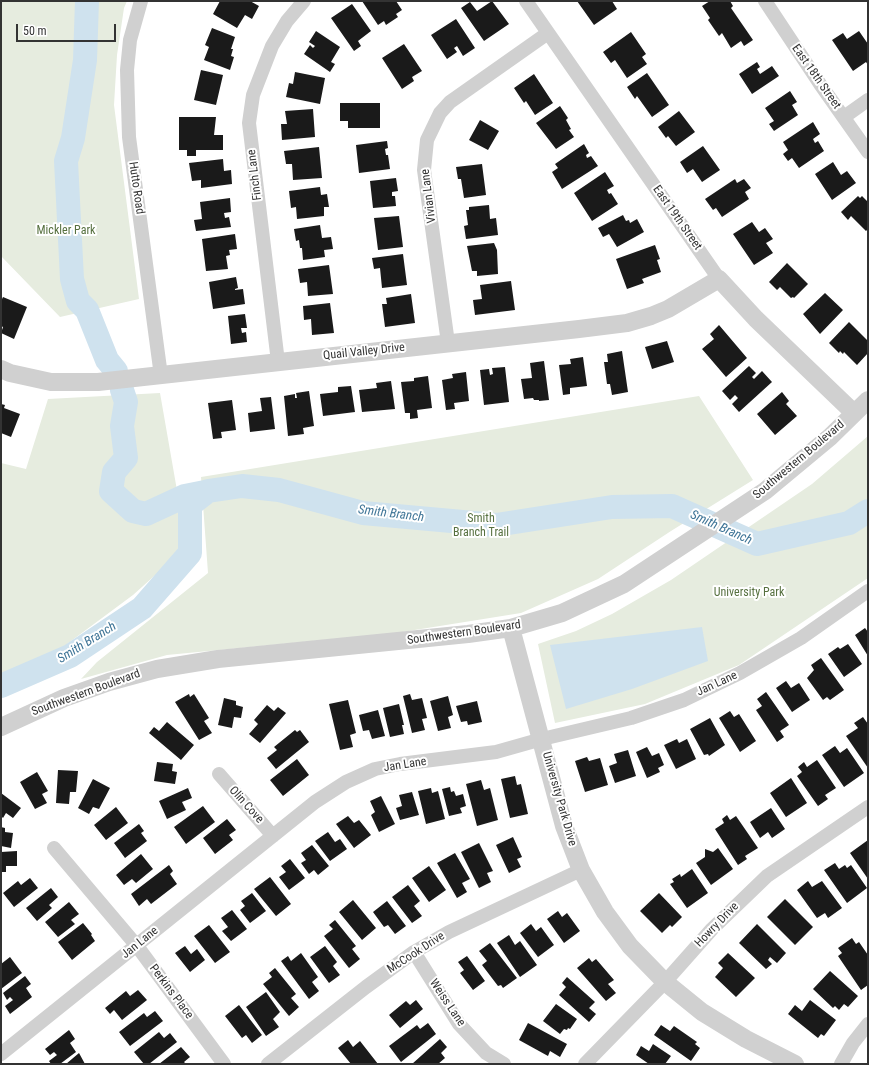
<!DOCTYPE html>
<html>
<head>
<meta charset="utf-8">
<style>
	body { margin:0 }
	#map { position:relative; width:869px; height:1065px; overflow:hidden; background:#fff; font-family:"Roboto Condensed",sans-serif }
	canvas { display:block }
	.frame { position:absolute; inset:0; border:2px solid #333; pointer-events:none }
	.scale { position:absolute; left:16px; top:24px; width:100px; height:18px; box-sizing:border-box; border:2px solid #333; border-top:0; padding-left:5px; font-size:12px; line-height:14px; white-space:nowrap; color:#333; -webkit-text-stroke:3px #fff; paint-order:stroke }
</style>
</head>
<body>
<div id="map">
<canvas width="869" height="1065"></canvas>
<div class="frame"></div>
<div class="scale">50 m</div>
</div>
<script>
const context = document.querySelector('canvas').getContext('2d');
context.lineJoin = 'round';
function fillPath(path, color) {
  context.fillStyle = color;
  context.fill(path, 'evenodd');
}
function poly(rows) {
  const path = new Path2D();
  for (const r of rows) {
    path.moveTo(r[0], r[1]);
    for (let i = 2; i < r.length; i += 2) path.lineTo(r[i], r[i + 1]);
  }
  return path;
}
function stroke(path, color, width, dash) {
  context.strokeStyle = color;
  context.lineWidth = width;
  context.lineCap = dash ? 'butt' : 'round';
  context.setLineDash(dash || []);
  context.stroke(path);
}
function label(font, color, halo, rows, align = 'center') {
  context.font = font + ' "Roboto Condensed",sans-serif';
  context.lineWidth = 4;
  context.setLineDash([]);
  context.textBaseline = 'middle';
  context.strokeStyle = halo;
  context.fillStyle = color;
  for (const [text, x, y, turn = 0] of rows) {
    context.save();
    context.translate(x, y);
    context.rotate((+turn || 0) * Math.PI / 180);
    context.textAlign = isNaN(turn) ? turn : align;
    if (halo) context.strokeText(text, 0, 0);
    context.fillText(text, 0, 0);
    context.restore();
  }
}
const green = poly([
	[1,1,127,1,124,8,117,55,114,105,139,299,60,317,1,256],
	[160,393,186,542,171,561,133,595,1,693,1,463,26,469,48,399],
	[699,396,753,480,671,531,598,579,521,613,396,633,167,655,81,679,97,662,208,573,201,477],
	[868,436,868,578,739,665,645,704,555,723,538,644,576,631,612,614,671,580,812,484]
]);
const water = poly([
	[702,627,708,661,632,689,566,709,550,645]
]);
const river = poly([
	[87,1,85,60,73,138,66,161,72,279,78,301,87,310,107,360,116,371],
	[122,390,126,402,122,426,126,458,114,472,111,491,133,511,146,514,185,496,205,492],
	[1,686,70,656,142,608,190,553,190,505,208,491,242,486,279,490,363,513,496,525,612,507,672,506,757,544,849,523,868,511]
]);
const building = poly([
	[220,1,250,1,259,6,252,19,245,15,237,28,213,14],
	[362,1,396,1,402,10,396,14,398,17,386,25,384,21,378,25],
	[492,1,509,24,484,41,461,8,470,2,477,11],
	[577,1,612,1,617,9,594,25],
	[710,1,730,1,733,6,731,8,753,40,744,46,741,41,731,48,722,33,719,36,708,20,710,18,702,6],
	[352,4,371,31,358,41,361,46,354,51,331,18],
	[456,19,475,48,463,56,457,46,454,48,457,52,447,59,431,35],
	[212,28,235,37,231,49,233,49,231,56,234,57,230,70,204,60,209,47,205,45],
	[316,31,340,47,331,62,335,64,330,72,304,54,310,45,313,48,315,46,309,42],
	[859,31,868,44,868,65,866,62,853,71,832,40,843,33,847,39],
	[631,32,646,54,642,57,647,64,627,78,615,60,611,63,603,52],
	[404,44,422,71,412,77,414,81,402,89,382,58],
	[757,62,760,67,757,69,760,74,772,66,779,76,752,94,739,74],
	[201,70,223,75,216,105,194,100],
	[295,72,325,78,320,104,286,97,289,83,293,84],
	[647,73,669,105,652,117,637,96,635,99,627,87],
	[534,74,553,103,535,115,526,101,524,103,514,88],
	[790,91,797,102,792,105,798,115,774,131,769,124,774,121,765,108],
	[340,103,380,103,380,128,348,128,348,121,340,121],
	[560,106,568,118,566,120,571,129,569,130,574,137,556,149,536,123],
	[313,109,315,137,282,140,281,124,287,124,285,111],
	[679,111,695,132,676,146,668,136,666,138,658,127],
	[179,117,216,117,214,135,223,135,223,150,196,150,196,156,187,156,187,150,179,150],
	[480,120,499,131,488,150,469,140],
	[813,122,820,134,813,139,815,143,818,141,824,151,799,168,792,158,788,161,783,154,788,150,783,142],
	[387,141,388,148,385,149,386,155,388,155,390,169,359,173,356,145],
	[584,144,589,153,586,155,587,158,591,156,598,166,562,189,552,172,558,168,555,164],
	[703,146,720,170,702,182,693,169,687,173,680,162],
	[319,147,322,178,293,180,292,164,286,164,284,151],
	[223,159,224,171,231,170,232,184,201,188,201,180,192,181,189,163],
	[833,162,841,175,847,171,856,183,832,200,815,174],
	[482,164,486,195,464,198,461,179,458,179,456,167],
	[605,172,614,186,607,190,609,194,611,193,618,204,592,221,574,193],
	[396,178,398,191,392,192,392,196,395,196,396,206,373,208,370,181],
	[735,179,737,183,744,179,751,188,745,192,749,199,722,217,716,208,713,210,705,199],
	[320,187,321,195,327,194,329,207,324,207,324,216,297,219,296,207,291,208,289,191],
	[858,196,860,198,862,196,868,202,868,229,866,231,851,216,848,220,841,212],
	[230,198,231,212,224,213,225,218,229,217,231,227,196,231,194,220,202,219,200,202],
	[489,205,490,219,496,218,498,235,466,239,464,226,468,225,466,210,469,210,469,207],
	[623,215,626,221,629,220,630,223,637,219,644,232,617,247,609,234,603,237,598,228],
	[399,216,403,247,378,250,374,218],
	[752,222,759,232,765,228,773,239,766,243,773,253,754,265,733,234],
	[320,225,322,238,331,237,333,249,324,250,325,257,303,260,302,248,300,248,299,240,296,241,294,229],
	[235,234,237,249,229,250,230,255,226,256,228,269,206,271,202,239],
	[494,243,497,250,498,274,477,276,477,271,472,271,467,246],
	[655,245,660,259,657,260,661,272,642,279,644,283,627,289,616,259],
	[403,254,407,285,382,288,380,268,374,269,372,258],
	[787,263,808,284,794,298,793,297,791,298,780,287,777,290,769,282],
	[329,265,333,294,308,296,307,282,300,283,298,269],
	[236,277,238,288,235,289,235,290,243,289,245,304,213,309,209,282],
	[511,281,515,310,475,315,473,300,482,299,480,285],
	[825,293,843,310,820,334,803,314],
	[411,294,415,323,385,327,382,304,387,304,386,298],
	[3,297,27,307,14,339,1,333,3,327,1,326,1,301],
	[330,303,334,333,312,335,311,319,304,320,303,306],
	[245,314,247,328,241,328,242,333,246,332,247,342,231,344,228,316],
	[849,322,868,341,868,353,857,365,844,352,843,354,840,351,839,353,829,343],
	[719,325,747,358,726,377,702,349,714,339,710,334],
	[667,341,674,362,652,369,645,347],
	[622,351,628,392,612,395,610,384,607,384,604,362,608,362,607,354],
	[583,357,587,386,570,388,570,394,563,395,559,365,571,364,570,359],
	[544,361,549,400,539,401,539,400,534,400,533,398,524,399,521,379,532,378,530,363],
	[749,366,756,373,752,377,754,379,762,371,772,382,739,412,732,404,738,398,735,395,730,400,722,391],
	[505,367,509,402,484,405,480,370,489,369,490,375,493,374,492,368],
	[466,372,469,401,454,403,455,409,446,410,442,380,453,378,452,374],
	[428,376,432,408,417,410,418,418,410,419,410,413,405,413,401,382,414,381,414,378],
	[391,381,395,409,362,412,359,390,377,388,376,383],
	[351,386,355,412,323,416,320,394,338,392,338,387],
	[309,391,314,426,303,428,304,434,288,436,284,396,295,394,295,398,297,398,296,393],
	[782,392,789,401,786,404,797,416,775,435,757,414],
	[271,397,275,429,250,432,248,413,262,411,260,398],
	[232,400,236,430,221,432,222,438,213,439,208,403],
	[1,404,5,405,4,408,20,414,11,437,1,433],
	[865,628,868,632,868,656,855,635],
	[848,644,862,664,844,677,828,654,838,647,840,649],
	[821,658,844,690,830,700,827,697,823,700,807,678,814,670,811,665],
	[786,681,791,688,799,683,810,700,792,712,776,688],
	[766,692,789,725,780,731,784,737,777,742,756,710,762,706,757,699],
	[189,694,190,697,194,694,209,718,204,721,212,733,199,740,175,702],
	[410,694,412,700,422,698,427,718,422,719,425,730,412,733,403,696],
	[448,696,453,715,448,717,451,728,438,731,430,701],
	[224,698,236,701,236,705,243,707,241,718,234,717,232,728,218,725],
	[348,700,356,733,350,735,353,747,340,750,329,704],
	[477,701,482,722,468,725,467,721,461,722,456,706],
	[399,704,404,725,402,725,404,734,390,737,383,708],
	[267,705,274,711,278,707,286,713,260,743,249,734,258,724,254,720],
	[378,710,385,736,372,739,369,730,363,731,359,715],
	[730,711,734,717,739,714,756,741,740,752,719,718],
	[863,717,868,724,868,768,846,736,858,728,854,723],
	[710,718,725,745,709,756,708,754,704,755,690,729],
	[167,722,194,745,181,760,149,733,154,727,159,731],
	[295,730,297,732,300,730,309,742,276,769,267,758,277,750,274,747],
	[677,739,679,743,687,739,696,759,676,769,664,745],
	[835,746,840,753,847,748,864,773,844,787,822,755],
	[647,747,652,756,659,753,664,765,658,768,660,772,647,778,636,752],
	[628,750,636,776,615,783,609,766,617,763,614,754],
	[587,757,589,761,600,758,608,785,585,792,575,761],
	[297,759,309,775,283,796,270,780],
	[817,760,836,788,825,795,828,799,818,806,797,776,802,772,798,767,804,762,807,767],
	[157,762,173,764,172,771,177,772,175,784,154,781],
	[58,770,78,771,76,792,70,792,69,804,56,803],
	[37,772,48,791,42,794,47,803,35,809,20,782],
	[515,776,517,785,521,784,528,814,510,818,501,779],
	[791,778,807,803,786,817,770,793],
	[93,779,110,788,99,809,93,807,89,814,78,808],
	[481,780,484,790,490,788,498,820,477,826,466,784],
	[450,787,451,792,454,791,456,796,463,794,466,806,460,808,462,813,449,816,442,789],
	[188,788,192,798,182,802,186,810,167,819,159,801],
	[431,788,432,793,438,791,445,819,426,824,418,791],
	[412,792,419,815,400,820,396,808,402,806,399,795],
	[1,793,21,808,13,818,6,813,3,818,1,816],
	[381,796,395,824,379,832,371,815,375,812,370,801],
	[203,806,215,822,186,844,174,827],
	[116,807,128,823,106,840,94,825],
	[771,808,785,829,772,838,768,832,760,838,750,822],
	[727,815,730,820,736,816,758,848,745,856,747,859,738,865,715,829,724,823,722,819],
	[348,816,354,823,359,820,371,835,354,848,336,824],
	[227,819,236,830,229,835,233,840,215,854,203,838],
	[139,824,144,831,141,833,147,841,125,858,114,843],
	[1,827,5,828,5,832,13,833,11,848,1,846],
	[328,832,335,842,340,839,347,849,330,861,315,841],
	[513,837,522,857,517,859,521,867,509,873,496,845],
	[868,840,868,879,850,853],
	[479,843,493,871,487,873,491,882,479,888,461,852],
	[312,845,329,866,318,875,314,870,309,874,301,863,306,860,301,853],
	[718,848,733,869,711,885,696,863,705,857,705,849,713,852],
	[17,851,17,866,6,866,6,872,1,872,1,852],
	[455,853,470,879,462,883,467,892,457,898,437,863],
	[141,854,153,869,136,883,132,879,124,885,116,875],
	[290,859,305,878,289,890,279,877,286,872,281,866],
	[835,863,839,869,845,865,847,868,851,865,867,888,847,903,824,870],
	[169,865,173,871,170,874,177,884,151,904,147,899,139,906,131,894],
	[429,866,446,890,429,902,412,878],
	[692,869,708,893,687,908,670,884,674,882,672,879,680,874,681,877],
	[270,877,291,904,276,916,254,889],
	[30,878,38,888,14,907,3,893,18,881,21,885],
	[808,881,812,887,822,881,842,908,828,918,825,913,817,918,797,890],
	[408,885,420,901,414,906,422,916,412,923,392,897],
	[51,888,58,897,49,905,52,908,37,921,26,908],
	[252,893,266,911,250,923,240,910,245,906,241,901],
	[659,893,682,917,672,927,670,925,662,933,640,911],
	[785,899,813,927,795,945,767,917],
	[353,900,376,928,362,940,339,912],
	[387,901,406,926,395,934,388,925,384,927,373,912],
	[69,902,79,914,71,920,75,924,58,937,45,922],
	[232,910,247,929,231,941,222,931,228,927,221,918],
	[558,911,562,917,567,913,580,931,564,943,547,919],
	[335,920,356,946,352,949,360,959,349,968,324,936,333,929,329,925],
	[83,923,92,934,91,935,95,941,72,960,58,942],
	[531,924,536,931,541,927,554,945,538,957,520,933],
	[757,924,786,953,777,963,770,957,768,960,772,964,766,969,739,943],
	[209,925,230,952,215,963,194,936],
	[509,935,515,945,520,941,537,965,520,977,497,943],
	[852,938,856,944,859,942,868,955,868,985,861,990,838,956,842,953,838,948],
	[490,943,517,978,503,988,501,985,498,986,482,965,487,961,479,951],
	[185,946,191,954,197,949,205,960,190,972,175,953],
	[325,946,337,962,333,966,340,975,329,983,310,957],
	[301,953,318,977,312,982,319,991,309,999,281,961,288,956,291,961],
	[728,953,755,978,736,997,715,977,723,968,718,963],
	[467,956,485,981,473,990,460,973,464,970,458,962],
	[10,957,22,973,1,989,1,964],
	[589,958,592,962,596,959,614,980,608,984,616,993,606,1001,577,968],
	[275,968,296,994,291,998,299,1007,289,1016,263,984,272,977,269,973],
	[830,971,858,996,848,1007,844,1004,839,1010,835,1006,833,1008,813,989],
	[25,976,31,984,26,988,32,997,10,1014,5,1006,13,1000,10,997,7,1000,3,993],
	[567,977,595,1002,589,1008,596,1014,589,1022,559,995,566,987,562,983],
	[138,990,147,1000,122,1020,114,1010,110,1014,105,1008,126,991,130,996],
	[266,992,280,1012,273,1019,279,1027,266,1036,246,1007],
	[416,1000,423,1009,400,1028,389,1015,406,1001,410,1005],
	[810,1000,836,1020,824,1036,821,1034,818,1038,788,1014,795,1005,802,1011],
	[556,1004,577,1019,570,1029,568,1028,567,1030,564,1029,560,1034,543,1021],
	[239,1005,262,1035,252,1043,246,1035,242,1038,225,1016],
	[155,1011,163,1021,130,1046,119,1032,144,1013,147,1017],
	[428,1023,436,1034,401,1062,389,1046,417,1025,420,1029],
	[528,1023,567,1044,560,1057,550,1051,548,1056,519,1040],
	[661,1025,670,1031,674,1026,697,1042,695,1044,700,1048,691,1061,654,1035],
	[69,1030,75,1039,70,1043,76,1052,60,1064,51,1064,49,1061,57,1055,54,1052,50,1055,45,1049],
	[159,1032,164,1038,170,1033,177,1042,149,1064,144,1064,134,1052],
	[440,1039,447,1047,441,1053,445,1058,438,1064,412,1064],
	[348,1040,353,1047,360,1041,378,1064,351,1064,338,1048],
	[653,1044,671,1056,665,1064,649,1064,636,1055,641,1046,649,1051],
	[181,1047,190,1057,184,1062,186,1064,159,1064],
	[79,1053,85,1064,66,1064]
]);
const minor = poly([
	[141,1,130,40,127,70,129,137,161,376],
	[526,1,719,279],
	[765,1,820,84,868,152],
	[844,117,868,100],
	[448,343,424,170,427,140,440,113,450,102,548,33],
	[278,362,249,123,253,95,272,46,287,21,304,1],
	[219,774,273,836],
	[54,848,137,946,224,1064],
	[414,952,459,1024,486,1053,504,1064],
	[1,1054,315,802,346,782,375,769,400,764,496,752,542,739,631,718,684,700,740,673,801,638,868,591],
	[268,1064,366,987,414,952,449,932,581,870],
	[585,1064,665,982,712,929,767,876,868,807],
	[841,1064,853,1043,868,1024]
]);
const tertiary = poly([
	[1,369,10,373,51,382,98,382,579,329,627,323,651,316,668,309,719,279,756,319,854,413],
	[511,628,564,826,581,870,605,912,630,946,665,982,702,1012,746,1039,795,1064],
	[1,727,64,698,109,682,157,669,218,659,468,634,511,628,562,613,624,584,765,491,830,437,868,400]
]);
const streetNames = [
	["East 18th Street",816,77,55],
	["Finch Lane",255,175,-97],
	["Hutto Road",136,188,82],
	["Vivian Lane",429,196,-97],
	["East 19th Street",677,218,55],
	["Quail Valley Drive",364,352,-6],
	["Southwestern Boulevard",799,460,-40],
	["Southwestern Boulevard",464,633,-8],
	["Jan Lane",717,684,-25],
	["Southwestern Boulevard",86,693,-20],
	["Jan Lane",405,765,-9],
	["University Park Drive",559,799,74],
	["Olin Cove",246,805,48],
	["Howry Drive",717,925,-46],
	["Jan Lane",140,943,-39],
	["McCook Drive",416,953,-33],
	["Perkins Place",171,992,53],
	["Weiss Lane",447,1003,56]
];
const parkNames = [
	["Mickler Park",66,231],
	["Smith",481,519],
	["Branch Trail",481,533],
	["University Park",749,593]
];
const waterNames = [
	["Smith Branch",391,514,7],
	["Smith Branch",721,528,24],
	["Smith Branch",87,643,-32]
];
fillPath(green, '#e6ecdf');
fillPath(water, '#cfe2ee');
stroke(river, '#cfe2ee', 24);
fillPath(building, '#1a1a1a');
stroke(minor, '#d0d0d0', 14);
stroke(tertiary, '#d0d0d0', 18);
label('12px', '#333', '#fff', streetNames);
label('12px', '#56703f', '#fff', parkNames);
label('italic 13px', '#3f7597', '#fff', waterNames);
</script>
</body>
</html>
